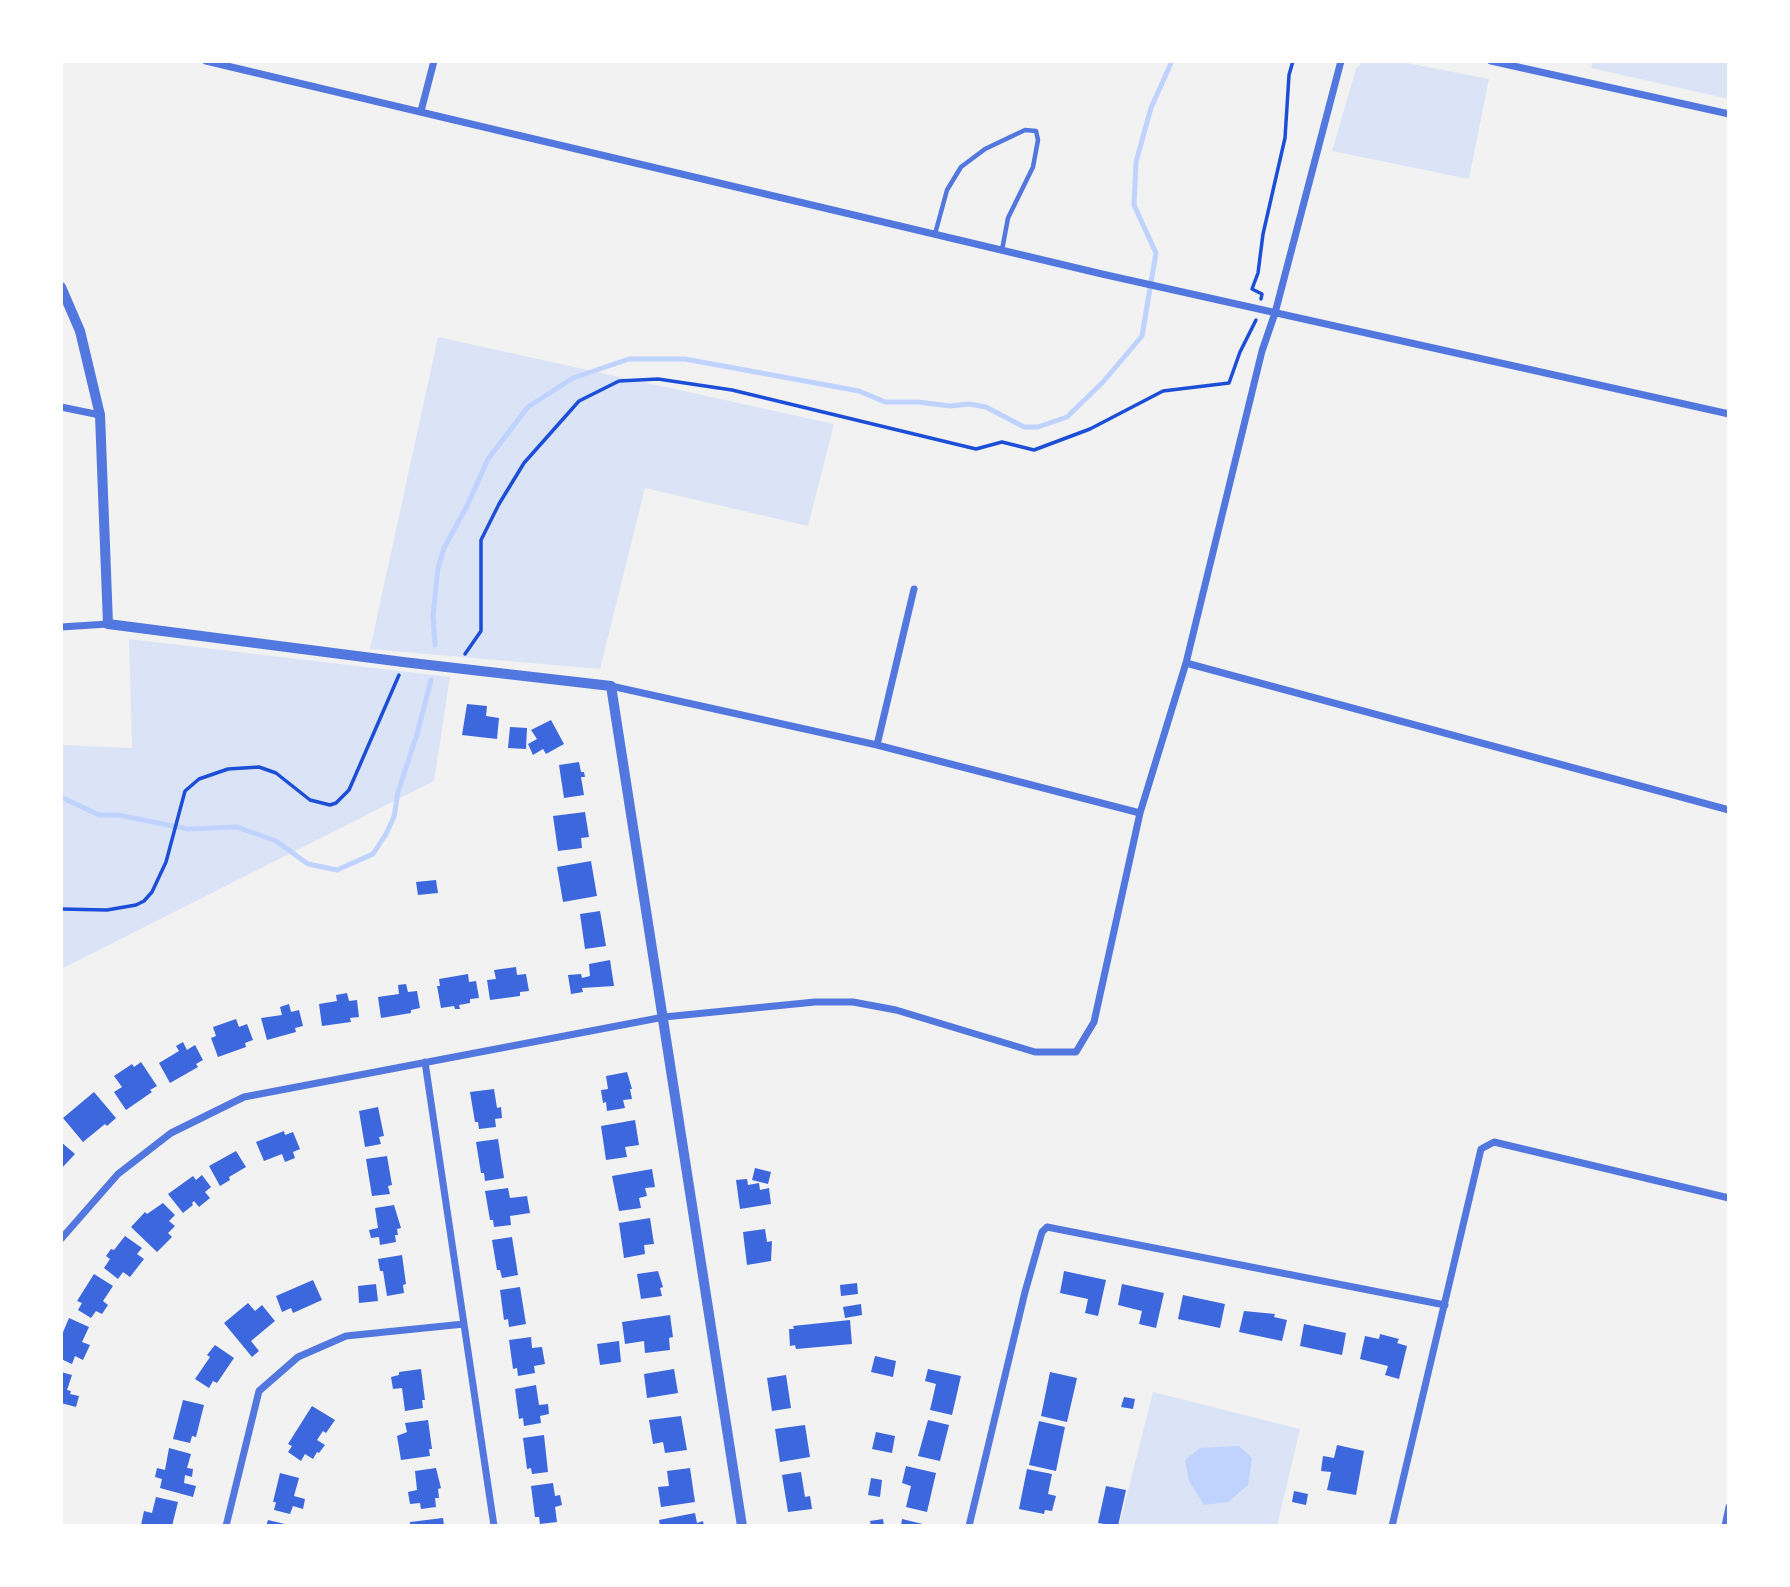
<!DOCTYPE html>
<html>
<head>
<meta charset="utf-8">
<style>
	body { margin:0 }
	#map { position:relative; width:1790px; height:1587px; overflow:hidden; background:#f2f2f2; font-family:"Sofia Sans Condensed",sans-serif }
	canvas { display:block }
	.frame { position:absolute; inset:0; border:63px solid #fff; pointer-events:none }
</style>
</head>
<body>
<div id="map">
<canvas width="1790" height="1587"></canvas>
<div class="frame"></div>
</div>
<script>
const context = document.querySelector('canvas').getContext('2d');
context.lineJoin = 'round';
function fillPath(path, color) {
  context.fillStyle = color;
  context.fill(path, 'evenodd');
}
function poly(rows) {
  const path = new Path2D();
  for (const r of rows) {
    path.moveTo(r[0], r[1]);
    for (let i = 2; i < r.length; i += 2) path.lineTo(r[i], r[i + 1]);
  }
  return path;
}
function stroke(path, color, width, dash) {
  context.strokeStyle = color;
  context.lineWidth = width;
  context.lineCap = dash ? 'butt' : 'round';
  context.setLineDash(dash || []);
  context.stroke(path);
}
const green = poly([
	[1364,61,1397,61,1489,79,1469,179,1332,151,1356,69],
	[1593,61,1729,61,1729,99,1591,68],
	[438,337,834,424,808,526,645,488,600,669,370,649],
	[129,639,450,677,434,781,61,969,61,745,132,748],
	[1153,1392,1300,1429,1277,1526,1119,1526]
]);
const water = poly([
	[1239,1446,1252,1458,1248,1485,1228,1502,1204,1505,1189,1481,1185,1460,1200,1448]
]);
const stream = poly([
	[435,645,433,616,438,568,444,548,466,508,488,459,528,407,573,378,629,359,685,359,859,391,885,402,918,402,950,406,969,404,986,407,1024,427,1038,427,1067,417,1103,382,1142,336,1156,253,1134,205,1136,162,1151,108,1172,61],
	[61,797,99,815,118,815,188,829,237,827,276,841,308,864,337,870,373,854,386,834,394,817,398,792,417,734,431,680]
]);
const building = poly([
	[467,704,487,706,486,716,499,718,497,739,462,735],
	[551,720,564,744,546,754,543,749,533,755,528,744,537,739,531,730],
	[510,727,527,728,526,749,508,748],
	[579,762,581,772,584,772,585,777,581,777,584,795,564,798,559,765],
	[585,812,589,837,581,838,582,848,558,851,553,816],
	[591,861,597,896,563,902,557,867],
	[436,880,438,893,418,895,416,882],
	[600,911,606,946,585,949,580,914],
	[610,960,614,986,582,988,583,992,571,994,568,975,581,974,582,978,590,976,589,964],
	[516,967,517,975,526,974,529,991,520,992,520,996,490,1000,487,980,496,979,494,970],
	[468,974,469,982,476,981,479,998,470,999,470,1003,459,1005,460,1009,455,1009,454,1006,441,1008,437,986,440,986,439,979],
	[406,984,408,992,417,991,420,1008,411,1010,411,1013,381,1018,378,997,399,994,398,985],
	[347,993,349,1001,357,1000,359,1017,350,1018,351,1022,322,1026,319,1004,337,1001,336,995],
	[289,1004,291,1012,299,1010,303,1026,295,1028,296,1032,267,1040,261,1018,282,1015,280,1007],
	[236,1019,239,1027,247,1024,253,1040,245,1043,246,1047,218,1057,211,1038,216,1036,213,1027],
	[183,1042,187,1050,195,1045,203,1060,196,1064,198,1067,170,1083,159,1063,179,1051,176,1046],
	[141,1062,157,1086,150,1090,152,1092,126,1110,114,1092,122,1087,114,1076,132,1064,134,1067],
	[627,1072,632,1089,630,1089,632,1099,623,1100,625,1108,607,1111,606,1102,603,1103,601,1090,608,1089,606,1076],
	[494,1089,497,1108,501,1107,502,1118,495,1119,496,1127,479,1129,478,1122,475,1122,470,1092],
	[94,1092,116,1118,107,1126,105,1124,83,1142,63,1118],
	[378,1107,384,1136,379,1137,381,1144,365,1147,359,1111],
	[635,1120,639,1145,625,1147,627,1157,606,1160,601,1126],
	[284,1131,285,1135,293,1132,300,1149,293,1152,295,1158,285,1162,282,1154,264,1161,256,1142],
	[498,1139,504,1178,485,1181,484,1173,481,1173,476,1142],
	[61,1142,75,1154,61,1169],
	[236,1151,246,1167,229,1177,230,1180,220,1186,209,1166],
	[387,1156,392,1185,388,1186,390,1194,372,1196,366,1159],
	[755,1168,771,1172,768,1184,752,1180],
	[652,1169,655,1187,645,1188,647,1196,639,1198,641,1208,619,1211,612,1176],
	[202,1175,211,1187,205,1192,210,1198,199,1207,194,1201,192,1203,193,1205,183,1213,168,1194,193,1176,196,1180],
	[747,1179,748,1185,759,1183,760,1190,769,1188,771,1204,740,1209,736,1180],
	[508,1188,510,1198,527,1196,530,1213,510,1216,511,1225,494,1227,493,1220,490,1220,485,1191],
	[163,1203,175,1215,169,1221,175,1226,168,1233,172,1237,157,1252,131,1227,145,1212,147,1214],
	[394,1205,401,1228,397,1229,398,1235,395,1235,396,1242,380,1245,379,1237,371,1238,369,1230,378,1228,375,1208],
	[650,1218,654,1244,644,1245,645,1254,624,1258,619,1223],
	[765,1229,767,1242,772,1241,771,1261,747,1265,743,1232],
	[125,1236,142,1248,137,1254,144,1259,130,1277,123,1272,118,1279,104,1268,110,1259,106,1256,111,1249,114,1250],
	[512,1237,518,1275,502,1278,500,1270,497,1270,492,1240],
	[402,1255,406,1284,403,1285,404,1293,387,1296,383,1271,380,1271,378,1259],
	[658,1271,663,1287,660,1288,662,1296,641,1299,637,1274],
	[1064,1271,1106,1280,1098,1316,1085,1313,1088,1299,1060,1293],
	[94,1274,113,1286,103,1301,108,1305,102,1314,96,1311,91,1318,78,1310,82,1303,77,1301],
	[313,1280,322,1300,293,1313,291,1308,282,1312,276,1296],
	[857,1283,858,1294,841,1296,840,1285],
	[376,1284,378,1301,359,1303,358,1286],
	[1122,1284,1164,1293,1156,1328,1139,1324,1142,1311,1118,1305],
	[520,1287,526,1324,509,1327,508,1319,504,1320,500,1290],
	[1183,1295,1225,1304,1220,1328,1178,1319],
	[248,1303,255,1311,262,1305,275,1321,251,1341,259,1351,252,1357,224,1323],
	[861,1304,862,1315,845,1318,843,1307],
	[1244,1311,1275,1314,1274,1317,1287,1320,1282,1341,1239,1332],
	[670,1315,673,1337,669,1338,670,1350,645,1353,644,1341,625,1344,622,1322],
	[69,1318,89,1327,82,1342,90,1345,83,1360,75,1356,72,1364,61,1359,61,1337],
	[850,1320,852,1344,796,1349,795,1345,790,1346,789,1329,794,1329,793,1326],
	[1304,1324,1346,1333,1342,1355,1300,1346],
	[1380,1334,1399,1339,1397,1343,1407,1346,1399,1379,1385,1375,1388,1366,1360,1359,1365,1336,1379,1339],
	[531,1337,532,1348,542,1347,545,1364,534,1366,535,1373,518,1376,517,1368,513,1369,509,1340],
	[619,1341,621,1362,600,1365,597,1344],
	[215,1345,234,1358,217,1383,213,1381,209,1388,195,1379,210,1357,207,1355],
	[875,1356,896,1361,893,1377,871,1372],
	[421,1369,425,1400,422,1400,423,1408,405,1411,402,1388,393,1389,391,1377,399,1375,399,1372],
	[674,1369,678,1393,647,1398,644,1374],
	[928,1369,961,1376,952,1415,930,1410,936,1384,925,1381],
	[61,1372,72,1375,67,1390,71,1391,70,1394,79,1396,76,1407,61,1403],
	[1050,1372,1077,1378,1067,1422,1041,1416],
	[786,1375,791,1408,772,1411,767,1378],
	[536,1385,539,1405,548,1404,549,1414,540,1416,541,1423,524,1426,523,1418,519,1419,515,1389],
	[1124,1397,1135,1399,1133,1409,1121,1407],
	[183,1400,204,1405,196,1437,192,1436,190,1443,173,1439],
	[312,1406,335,1420,326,1433,323,1431,317,1440,325,1445,319,1453,317,1452,313,1459,305,1454,301,1461,288,1452,292,1446,288,1444],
	[681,1416,687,1450,665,1453,663,1442,653,1444,649,1420],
	[428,1420,432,1449,429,1449,430,1456,401,1460,397,1436,407,1432,405,1423],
	[928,1420,949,1425,940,1461,918,1456],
	[1039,1421,1065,1427,1056,1471,1029,1465],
	[805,1425,810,1457,780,1462,775,1429],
	[876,1432,895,1436,892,1453,872,1449],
	[544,1435,548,1472,532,1474,531,1468,527,1469,523,1438],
	[1337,1445,1364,1451,1356,1495,1327,1490,1331,1472,1321,1471,1323,1456,1334,1458],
	[169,1448,191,1454,187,1468,193,1469,192,1477,185,1475,184,1483,196,1486,193,1497,160,1488,162,1479,155,1477,157,1468,165,1470],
	[906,1466,936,1473,927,1512,906,1507,911,1486,902,1483],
	[436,1468,441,1488,438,1489,439,1498,435,1498,436,1507,421,1509,420,1503,410,1504,408,1492,417,1490,415,1471],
	[690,1468,695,1502,661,1507,658,1487,669,1486,667,1471],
	[1027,1469,1052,1474,1048,1494,1056,1496,1052,1511,1045,1510,1044,1514,1019,1509],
	[801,1472,805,1497,810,1496,812,1509,788,1512,782,1475],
	[280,1473,299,1478,294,1496,305,1499,303,1509,293,1506,290,1514,274,1510,276,1502,273,1502],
	[871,1478,882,1480,880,1497,868,1495],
	[553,1483,555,1496,560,1495,562,1505,555,1507,557,1522,540,1524,539,1517,535,1517,531,1486],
	[1106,1486,1126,1490,1118,1526,1098,1523],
	[1294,1491,1308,1494,1306,1505,1292,1502],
	[156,1497,178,1502,172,1526,141,1525,144,1511,152,1513],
	[695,1513,697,1523,703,1521,704,1526,660,1526,659,1520],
	[443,1518,444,1526,410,1526,410,1522],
	[883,1519,884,1526,871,1526,870,1521],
	[902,1519,927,1525,926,1526,901,1526],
	[268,1520,289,1525,289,1526,266,1526]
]);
const path = poly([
	[1261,299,1262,294,1252,289,1258,273,1263,234,1285,138,1289,75,1293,61],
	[465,654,481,631,481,540,499,504,524,463,579,401,619,381,658,379,732,390,976,449,1002,442,1034,450,1090,429,1163,391,1229,383,1240,352,1256,320],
	[61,909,107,910,136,905,144,901,152,892,166,862,185,791,199,779,228,769,259,767,276,773,310,800,330,805,336,803,349,790,399,675]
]);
const service = poly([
	[935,234,947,190,961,167,985,149,1025,130,1036,131,1038,140,1033,167,1008,218,1002,250]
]);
const minor = poly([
	[206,61,1102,274,1729,414],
	[1491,61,1729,114],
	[421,111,434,61],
	[61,407,100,415],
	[61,627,108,624],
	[1186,663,1729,810],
	[611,686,877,745,1140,813],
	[877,745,914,589],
	[425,1062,494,1526],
	[61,1239,118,1174,171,1133,244,1097,664,1017,815,1002,853,1002,896,1010,1035,1052,1076,1052,1094,1022,1140,813,1186,663,1262,351,1275,313,1341,61],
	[226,1526,259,1391,298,1357,346,1336,464,1324],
	[969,1526,1025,1292,1042,1232,1047,1227,1445,1305],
	[1392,1526,1481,1149,1494,1142,1729,1198],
	[1725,1526,1729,1507]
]);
const tertiary = poly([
	[61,287,80,331,100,415,108,624,403,662,611,686,742,1526]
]);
fillPath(green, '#dbe4f7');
fillPath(water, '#bfd3fe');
stroke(stream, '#bfd3fe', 5);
fillPath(building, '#3d67dc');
stroke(path, '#1d4ed8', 3.5);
stroke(service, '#5277de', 4.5);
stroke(minor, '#5277de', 7);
stroke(tertiary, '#5277de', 10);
</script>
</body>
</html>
